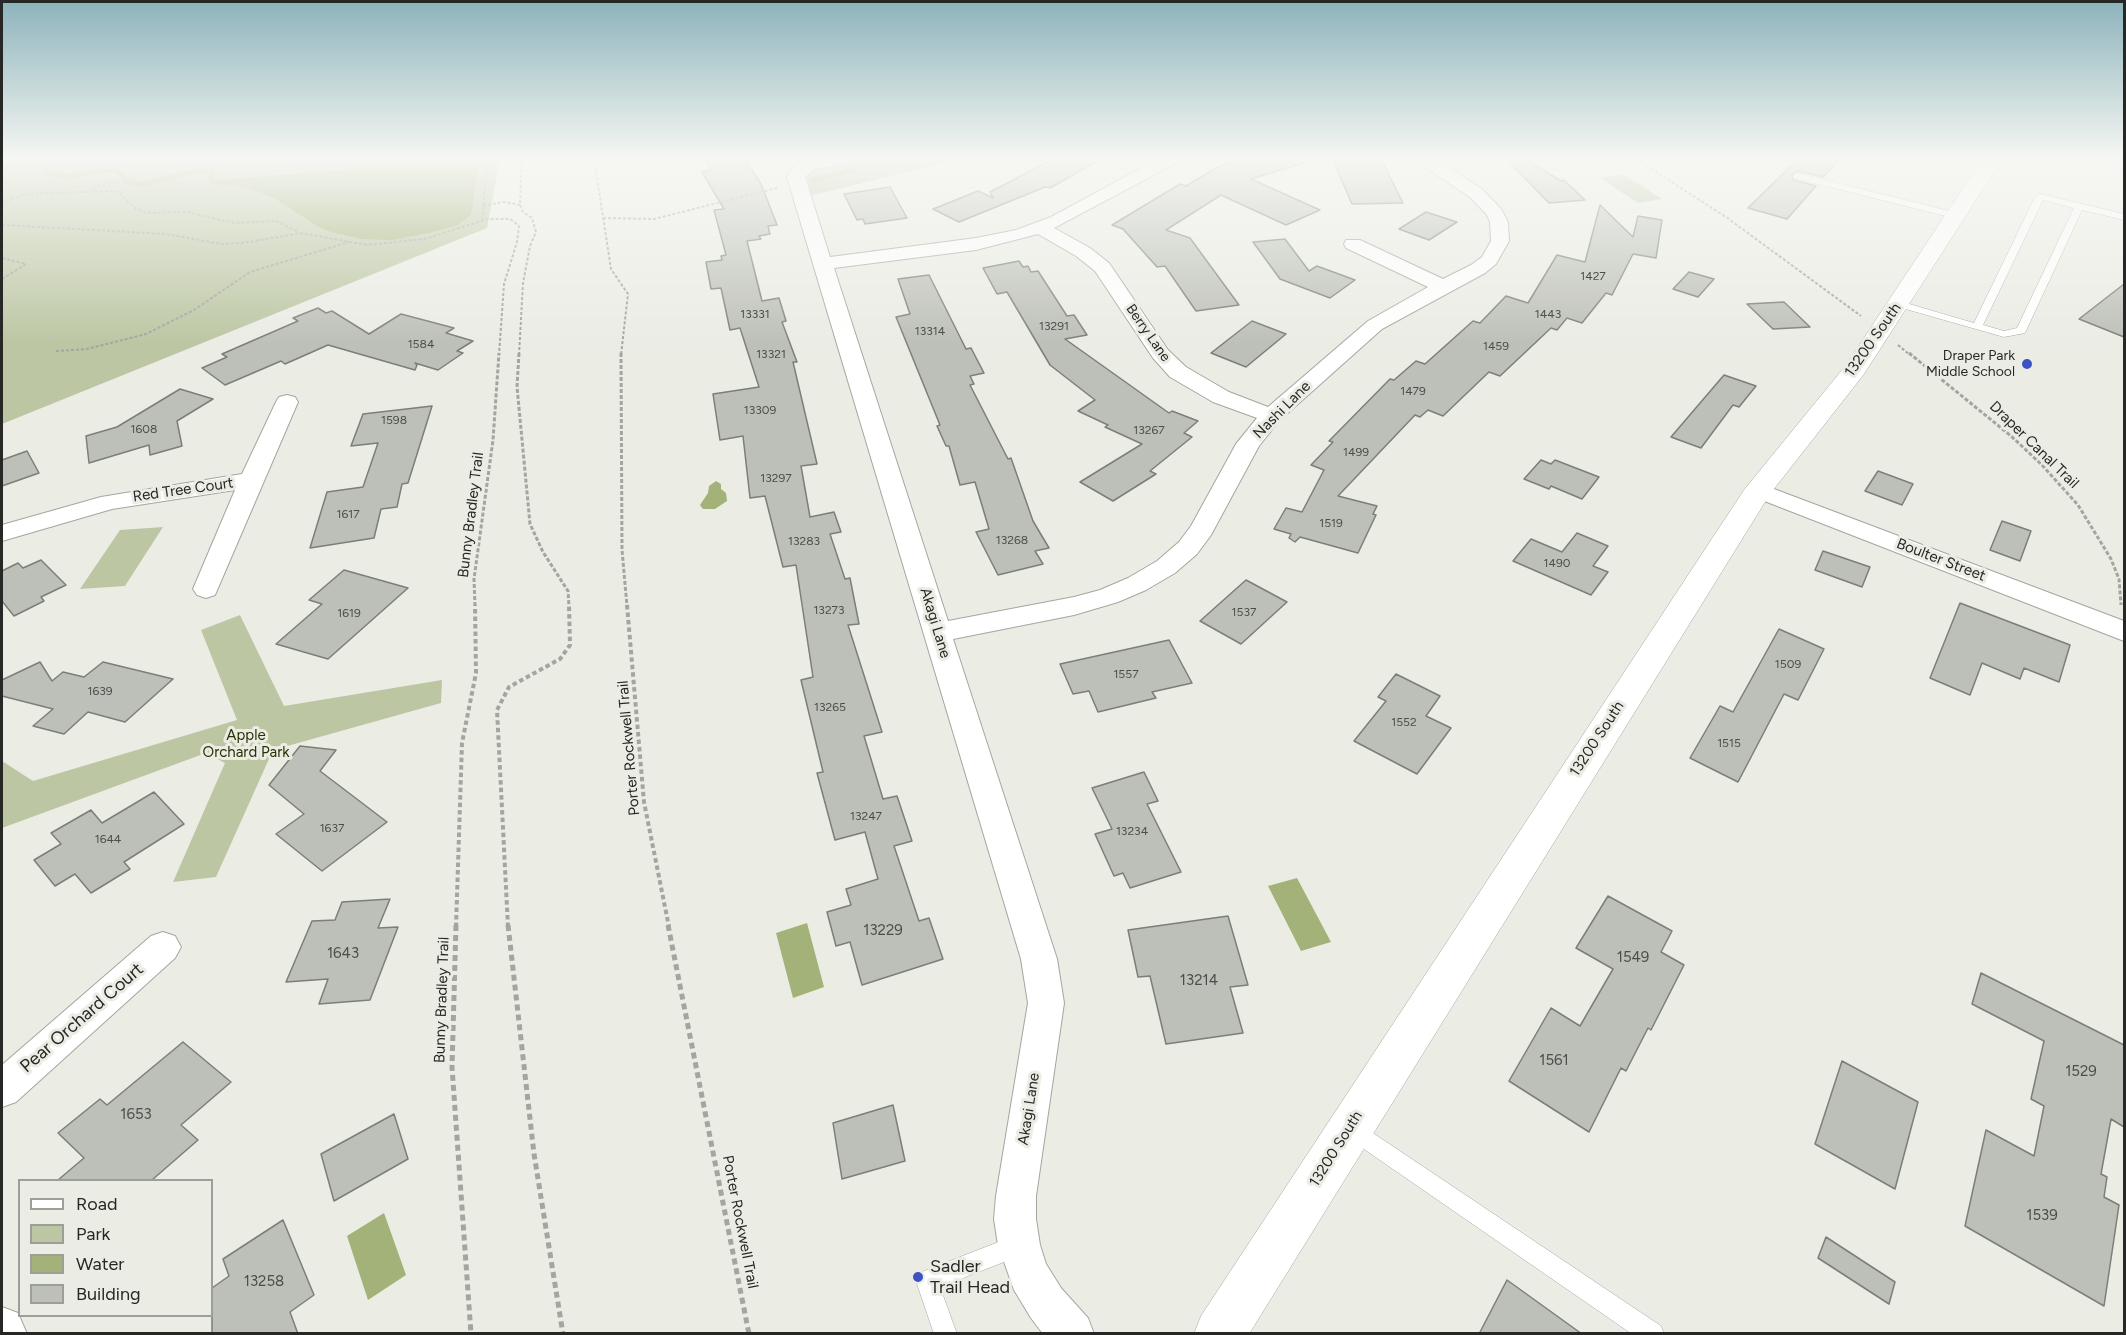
<!DOCTYPE html>
<html>
<head>
<meta charset="utf-8">
<style>
	body { margin:0 }
	#map { position:relative; width:2126px; height:1335px; overflow:hidden; background:#ebede5; font-family:Figtree,sans-serif }
	canvas { display:block }
	.frame { position:absolute; inset:0; border:3px solid #272825; pointer-events:none }
	.legend { position:absolute; left:18px; top:1179px; width:195px; height:138px; box-sizing:border-box; background:#ebede5; border:2px solid #9d9e98; margin:0; padding:8px 10px; list-style:none; font-size:18px; color:#272825 }
	.legend li { display:flex; align-items:center; gap:12px; height:30px }
	.legend b { width:30px; border:2px solid #9d9e98 }
</style>
</head>
<body>
<div id="map">
<canvas width="2126" height="1335"></canvas>
<div class="frame"></div>
<ul class="legend">
<li><b style="height:8px;background:#fff"></b>Road</li>
<li><b style="height:16px;background:#bcc6a3"></b>Park</li>
<li><b style="height:16px;background:#a3b278"></b>Water</li>
<li><b style="height:16px;background:#bdc0b8"></b>Building</li>
</ul>
</div>
<script>
const context = document.querySelector('canvas').getContext('2d');
context.lineJoin = 'round';
function fillPath(path, color) {
  context.fillStyle = color;
  context.fill(path, 'evenodd');
}
function poly(rows) {
  const path = new Path2D();
  for (const r of rows) {
    path.moveTo(r[0], r[1]);
    for (let i = 2; i < r.length; i += 2) path.lineTo(r[i], r[i + 1]);
  }
  return path;
}
function stroke(path, color, width, dash) {
  context.strokeStyle = color;
  context.lineWidth = width;
  context.lineCap = dash ? 'butt' : 'round';
  context.setLineDash(dash || []);
  context.stroke(path);
}
function label(font, color, halo, rows, align = 'center') {
  context.font = font + ' Figtree,sans-serif';
  context.lineWidth = 6;
  context.setLineDash([]);
  context.textBaseline = 'middle';
  context.strokeStyle = halo;
  context.fillStyle = color;
  for (const [text, x, y, turn = 0] of rows) {
    context.save();
    context.translate(x, y);
    context.rotate((+turn || 0) * Math.PI / 180);
    context.textAlign = isNaN(turn) ? turn : align;
    if (halo) context.strokeText(text, 0, 0);
    context.fillText(text, 0, 0);
    context.restore();
  }
}
const green = poly([
	[2,158,500,158,487,228,2,424],
	[866,158,965,158,809,196,804,174,812,170],
	[1623,174,1662,199,1638,203,1600,178],
	[163,527,125,586,80,589,120,530],
	[240,615,284,706,442,680,441,703,273,750,216,877,173,882,225,763,206,753,2,828,2,761,33,781,237,720,201,630]
]);
const water = poly([
	[369,158,479,158,471,215,458,225,429,233,392,240,362,239,331,232,317,226,274,198,249,188,220,183,232,179,341,170,356,165],
	[716,481,721,484,721,489,726,493,727,501,715,509,703,509,700,505,708,493,709,486],
	[1297,878,1331,942,1301,951,1268,886],
	[807,923,824,987,793,998,776,933],
	[384,1213,406,1275,368,1300,347,1236]
]);
const stream = poly([
	[2,169,25,161,41,164,48,173,66,177,104,170,118,170,126,182,136,184,146,184,189,172,214,169,210,179,214,182,230,183],
	[813,180,852,170,869,161,905,158]
]);
const building = poly([
	[704,158,744,158,761,184,777,225,768,226,770,234,759,236,761,239,747,241,762,301,779,298,786,321,782,322,797,362,793,362,817,464,801,466,810,517,834,512,841,532,830,534,845,579,850,578,859,624,848,625,882,732,864,736,883,799,897,796,912,841,894,846,919,921,929,918,943,959,862,985,850,942,836,946,827,912,851,905,846,889,878,879,865,832,835,840,817,773,823,772,801,680,813,677,796,565,783,567,765,496,750,498,743,436,720,440,713,394,759,387,740,328,730,330,721,288,711,289,706,262,722,260,721,256,726,255,714,210,724,209,702,172,711,170,704,158],
	[1055,158,1103,158,1050,188,1045,187,959,222,933,209,978,191,993,198,990,192,1055,158],
	[1247,158,1303,158,1304,163,1251,179,1320,210,1286,225,1221,195,1166,230,1190,238,1239,305,1196,311,1165,266,1157,267,1123,229,1112,225,1180,184,1186,186,1219,166,1247,158],
	[1332,158,1373,158,1384,165,1403,203,1352,204,1332,158],
	[1505,158,1524,158,1561,181,1564,180,1585,200,1549,203,1505,158],
	[1799,158,1841,158,1823,177,1798,171,1792,174,1793,180,1816,186,1787,219,1748,208,1799,158],
	[890,187,907,218,865,224,863,219,857,220,844,194,890,187],
	[1600,205,1633,237,1638,216,1662,220,1656,258,1633,254,1612,295,1606,293,1582,323,1567,318,1557,330,1551,328,1500,376,1489,372,1443,416,1428,410,1420,417,1415,415,1338,496,1377,506,1373,514,1376,515,1358,553,1300,537,1295,542,1289,538,1291,534,1274,529,1286,508,1302,512,1324,470,1311,465,1333,442,1329,441,1390,379,1394,380,1416,361,1425,364,1473,321,1480,323,1506,296,1528,303,1557,255,1585,262,1600,205],
	[1426,212,1457,222,1429,240,1399,229,1426,212],
	[1285,239,1309,271,1317,266,1355,280,1330,298,1280,279,1253,242,1285,239],
	[1019,261,1023,267,1028,266,1031,272,1038,271,1067,316,1074,315,1087,335,1065,339,1169,413,1172,411,1198,421,1184,433,1192,437,1150,471,1156,474,1113,501,1080,482,1142,444,1105,427,1108,425,1078,411,1095,400,1050,365,1007,292,997,294,983,268,1019,261],
	[1689,272,1714,279,1698,297,1673,289,1689,272],
	[929,275,966,349,971,348,984,373,970,376,974,384,970,385,1008,459,1011,458,1033,521,1049,548,1035,551,1043,564,998,575,976,532,989,529,975,482,960,485,949,446,946,446,937,426,940,425,896,317,910,314,898,279,929,275],
	[2124,284,2124,337,2079,319,2124,284],
	[1784,302,1810,327,1773,329,1747,304,1784,302],
	[318,308,326,313,332,311,369,334,401,314,454,328,446,333,473,341,457,351,463,353,438,370,415,363,417,365,415,370,328,345,285,364,281,361,225,385,202,368,227,357,222,354,298,321,293,318,318,308],
	[1252,321,1286,334,1246,367,1211,353,1252,321],
	[1724,375,1756,386,1739,407,1733,405,1701,448,1671,437,1724,375],
	[180,389,213,399,177,421,182,446,150,455,149,445,89,463,86,436,117,427,180,389],
	[432,406,408,483,402,484,397,507,381,509,374,538,310,548,327,492,363,487,378,443,351,446,363,414,432,406],
	[27,451,39,473,2,486,2,460,27,451],
	[1541,460,1551,464,1555,460,1599,477,1582,499,1551,486,1549,489,1524,479,1541,460],
	[1878,471,1913,484,1902,505,1865,491,1878,471],
	[2002,521,2031,531,2020,561,1990,550,2002,521],
	[1577,533,1608,546,1593,566,1608,572,1591,595,1513,561,1531,539,1562,552,1577,533],
	[1823,551,1870,567,1862,587,1815,570,1823,551],
	[41,560,66,585,41,597,44,601,14,616,2,601,2,571,18,563,23,568,41,560],
	[344,570,408,588,328,659,276,644,322,604,309,600,344,570],
	[1246,580,1287,602,1241,644,1200,621,1246,580],
	[1960,603,2070,645,2059,682,2024,668,2020,679,1982,663,1970,695,1930,678,1960,603],
	[1779,629,1824,649,1798,700,1784,694,1738,782,1690,758,1720,706,1733,712,1779,629],
	[1169,640,1192,683,1152,692,1156,698,1098,712,1089,691,1073,694,1060,664,1169,640],
	[40,662,52,681,63,672,84,677,103,662,173,679,125,722,88,712,64,734,33,726,53,709,2,696,2,680,40,662],
	[1396,674,1440,696,1426,716,1451,728,1417,774,1354,741,1386,701,1378,697,1396,674],
	[300,746,336,750,320,771,387,822,322,871,276,834,304,814,269,785,300,746],
	[1144,772,1158,801,1147,804,1181,872,1130,888,1123,873,1114,876,1095,834,1112,829,1092,788,1144,772],
	[154,792,184,824,124,862,130,869,91,893,75,874,55,886,34,860,61,844,51,833,91,810,102,823,154,792],
	[1608,896,1672,931,1661,952,1684,965,1651,1030,1648,1028,1626,1071,1621,1068,1589,1132,1509,1081,1551,1008,1580,1026,1613,969,1576,948,1608,896],
	[390,899,378,928,398,927,370,1000,319,1004,328,979,286,982,312,921,335,920,342,902,390,899],
	[1228,916,1248,985,1230,987,1243,1033,1166,1044,1150,976,1138,977,1128,930,1228,916],
	[1981,973,2124,1045,2124,1127,2111,1119,2101,1174,2107,1177,2104,1197,2119,1205,2104,1306,1965,1226,1986,1130,2034,1156,2044,1106,2031,1099,2044,1041,1972,1004,1981,973],
	[183,1042,231,1082,181,1125,198,1140,152,1180,58,1180,84,1158,58,1133,100,1099,107,1105,183,1042],
	[1842,1061,1918,1102,1895,1189,1815,1144,1842,1061],
	[893,1105,905,1161,842,1179,833,1123,893,1105],
	[394,1114,408,1159,334,1201,321,1154,394,1114],
	[283,1220,314,1295,290,1312,298,1334,212,1334,212,1288,229,1276,223,1259,283,1220],
	[1826,1237,1895,1282,1889,1304,1818,1258,1826,1237],
	[1507,1280,1582,1334,1479,1334,1507,1280]
]);
const pathFar3 = poly([
	[594,158,611,269,628,294,621,355],
	[1634,158,1726,217,1861,316],
	[93,190,99,186,145,172,150,166,145,158],
	[2,203,24,194,112,191,118,192,136,209,148,213,186,212,235,223,276,221,299,232],
	[483,206,504,202,520,205],
	[603,218,654,219,777,188],
	[482,220,488,158],
	[2,225,166,234,221,244,243,243,301,233,367,245,424,239,488,219,510,219,519,226,517,242,504,284,499,355],
	[2,258,26,264,2,279],
	[1898,345,1910,355],
	[56,351,87,349,146,334,194,310,250,272,349,242],
	[519,355,523,283,530,246,536,232,532,218,523,212,520,204,522,158]
]);
const pathFar2 = poly([
	[519,353,517,387,530,524,543,552,568,591,569,606],
	[621,353,622,550,627,606],
	[1909,353,2011,436,2041,464,2078,505,2111,559,2119,579,2121,605],
	[475,606,474,579,493,440,499,353]
]);
const pathFar1 = poly([
	[627,605,644,802,669,927],
	[456,927,462,743,476,673,475,605],
	[508,927,497,710,509,687,560,659,570,645,569,605]
]);
const path = poly([
	[456,925,452,1067,471,1334],
	[508,925,534,1154,563,1334],
	[668,925,749,1334]
]);
const lane = poly([
	[1797,173,1957,213,1959,215,1954,218,1794,178,1793,176,1797,173],
	[2040,194,2124,214,2124,220,2082,210,2025,333,2004,337,1895,306,1895,302,1899,301,1974,323,2035,197,2040,194],
	[2043,200,2074,208,2017,328,2004,331,1983,325,2043,200],
	[1352,1119,1661,1326,1664,1334,1632,1334,1345,1136,1342,1129,1345,1122,1352,1119],
	[1019,1234,1027,1237,1030,1245,1027,1253,940,1287,957,1334,934,1334,916,1281,919,1273,1019,1234]
]);
const street = poly([
	[822,158,854,158,852,162,814,169,805,177,830,257,976,238,1016,230,1051,217,1160,158,1180,158,1178,162,1054,228,1090,248,1109,263,1168,350,1186,367,1229,392,1268,407,1368,321,1428,287,1346,248,1344,244,1346,240,1360,240,1443,279,1471,265,1482,257,1491,241,1490,222,1487,215,1470,197,1417,162,1415,158,1434,158,1482,189,1501,209,1508,222,1509,241,1496,264,1485,273,1382,329,1279,421,1259,446,1211,535,1197,554,1175,573,1146,590,1118,602,1074,615,953,639,1057,959,1064,1003,1036,1196,1036,1219,1040,1245,1046,1264,1061,1288,1088,1318,1094,1334,1043,1334,1031,1318,1014,1290,998,1245,994,1219,996,1196,1028,1003,1021,959,787,177,794,166,803,161,822,158],
	[1038,234,1076,256,1095,271,1153,358,1170,377,1213,402,1257,418,1236,444,1191,526,1179,542,1157,561,1128,578,1100,590,1074,597,948,621,834,268,976,250,1038,234],
	[287,395,295,397,298,402,215,595,206,598,197,595,193,589,235,490,112,509,2,541,2,525,101,497,242,474,276,402,279,397,287,395],
	[1758,483,2124,621,2124,641,1749,495,1746,490,1749,485,1758,483],
	[163,932,175,936,181,947,175,958,16,1102,2,1107,2,1065,151,936,163,932],
	[2,1307,18,1313,27,1334,2,1334,2,1307]
]);
const secondary = poly([
	[1983,158,2003,158,1864,374,1770,494,1249,1334,1194,1334,1201,1316,1744,490,1846,365,1983,158]
]);
const markers = [
	[2027,364,6,"#3d52c5"],
	[918,1277,6,"#3d52c5"]
];
const numberNames = [
	["1427",1593,276],
	["13331",755,314],
	["1443",1548,314],
	["13291",1054,326],
	["13314",930,331],
	["1584",421,344],
	["1459",1496,346],
	["13321",771,354],
	["1479",1413,391],
	["13309",760,410],
	["1598",394,420],
	["1608",144,429],
	["13267",1149,430],
	["1499",1356,452],
	["13297",776,478],
	["1617",348,514],
	["1519",1331,523],
	["13268",1012,540],
	["13283",804,541],
	["1490",1557,563],
	["13273",829,610],
	["1537",1244,612],
	["1619",349,613],
	["1509",1788,664],
	["1557",1126,674],
	["1639",100,691],
	["13265",830,707],
	["1552",1404,722],
	["1515",1729,743],
	["13247",866,816],
	["1637",332,828],
	["13234",1132,831],
	["1644",108,839]
];
const farStreetnames = [
	["Berry Lane",1148,333,55]
];
const farPoinames = [
	["Draper Park",2015,356],
	["Middle School",2015,372]
];
const streetNames = [
	["13200 South",1873,340,-55],
	["Nashi Lane",1282,410,-45],
	["Draper Canal Trail",2034,445,44],
	["Red Tree Court",183,490,-8],
	["Bunny Bradley Trail",471,515,-83],
	["Boulter Street",1941,560,21],
	["Akagi Lane",935,623,73],
	["13200 South",1597,739,-57],
	["Porter Rockwell Trail",629,748,-95],
	["Bunny Bradley Trail",442,1000,-88],
	["Akagi Lane",1029,1109,-81],
	["13200 South",1336,1149,-58],
	["Porter Rockwell Trail",740,1222,79]
];
const parkNames = [
	["Apple",246,736],
	["Orchard Park",246,753]
];
const nearNumbernames = [
	["13229",883,931],
	["1643",343,954],
	["1549",1633,958],
	["13214",1199,981],
	["1561",1554,1061],
	["1529",2081,1072],
	["1653",136,1115],
	["1539",2042,1216],
	["13258",264,1282]
];
const nearStreetnames = [
	["Pear Orchard Court",82,1018,-41]
];
const nearPoinames = [
	["Sadler",930,1267],
	["Trail Head",930,1288]
];
fillPath(green, '#bcc6a3');
fillPath(water, '#a3b278');
stroke(stream, '#a3b278', 5);
fillPath(building, '#bdc0b8');
stroke(building, '#7c7e77', 1.5);
stroke(lane, '#a4a69f', 1);
stroke(street, '#a4a69f', 2);
stroke(secondary, '#a4a69f', 1);
stroke(pathFar3, '#a3a59f', 2, [3, 2]);
stroke(pathFar2, '#a3a59f', 3, [4, 2]);
stroke(pathFar1, '#a3a59f', 4, [4.5, 3]);
stroke(path, '#a3a59f', 5, [6, 4]);
fillPath(lane, '#fff');
fillPath(street, '#fff');
fillPath(secondary, '#fff');
const sky = context.createLinearGradient(0, 0, 0, 344);
sky.addColorStop(0, '#8cb3bb');
sky.addColorStop(0.46, '#f6f7f3');
sky.addColorStop(1, '#f6f7f300');
context.fillStyle = sky;
context.fillRect(0, 0, 2126, 344);
for (const [x, y, r, color] of markers) {
  const dot = new Path2D();
  dot.arc(x, y, r, 0, 2 * Math.PI);
  context.fillStyle = color;
  context.fill(dot);
  stroke(dot, '#ebede5', 2);
}
label('12px', '#4c4e4a', null, numberNames);
label('14px', '#272825', '#ebede5', farStreetnames);
label('14px', '#272825', '#ebede5', farPoinames, 'right');
label('15px', '#272825', '#ebede5', streetNames);
label('15px', '#283103', '#ebede5', parkNames);
label('15px', '#4c4e4a', null, nearNumbernames);
label('18px', '#272825', '#ebede5', nearStreetnames);
label('18px', '#272825', '#ebede5', nearPoinames, 'left');
</script>
</body>
</html>
